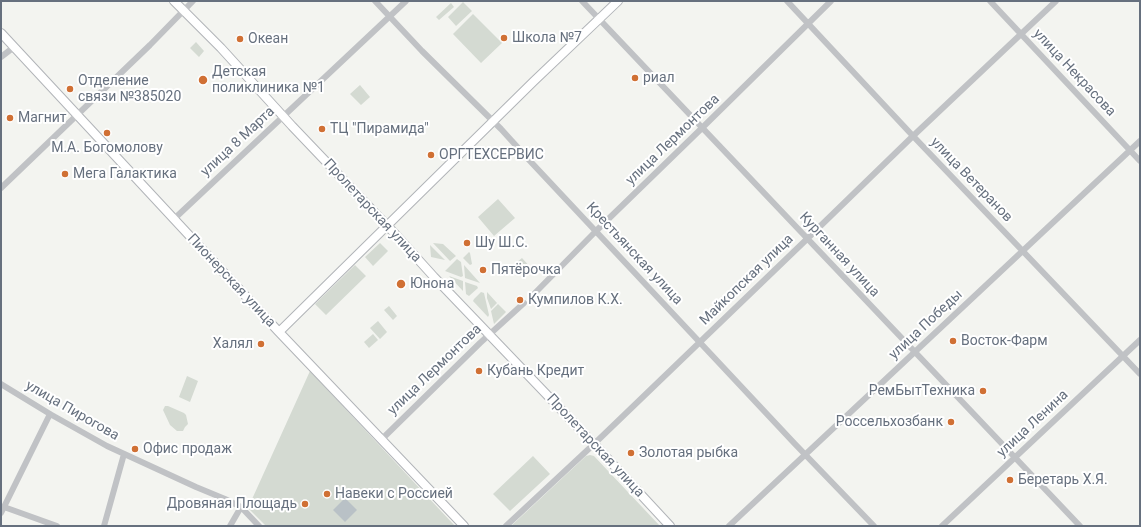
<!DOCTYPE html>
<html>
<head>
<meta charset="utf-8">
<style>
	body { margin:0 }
	#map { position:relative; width:1141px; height:527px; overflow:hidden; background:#f3f4f0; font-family:Roboto,sans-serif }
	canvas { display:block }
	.frame { position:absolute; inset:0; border:2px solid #66707e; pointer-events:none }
</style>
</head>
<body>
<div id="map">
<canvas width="1141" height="527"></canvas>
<div class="frame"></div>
</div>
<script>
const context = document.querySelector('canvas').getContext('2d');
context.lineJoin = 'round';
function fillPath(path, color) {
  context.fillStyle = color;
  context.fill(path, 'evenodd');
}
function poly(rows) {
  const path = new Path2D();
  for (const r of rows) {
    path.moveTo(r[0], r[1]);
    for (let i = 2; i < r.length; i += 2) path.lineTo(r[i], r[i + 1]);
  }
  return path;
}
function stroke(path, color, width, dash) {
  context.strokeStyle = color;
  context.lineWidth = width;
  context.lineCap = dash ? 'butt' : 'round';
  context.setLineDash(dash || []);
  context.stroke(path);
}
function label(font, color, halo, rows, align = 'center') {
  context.font = font + ' Roboto,sans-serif';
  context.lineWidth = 4;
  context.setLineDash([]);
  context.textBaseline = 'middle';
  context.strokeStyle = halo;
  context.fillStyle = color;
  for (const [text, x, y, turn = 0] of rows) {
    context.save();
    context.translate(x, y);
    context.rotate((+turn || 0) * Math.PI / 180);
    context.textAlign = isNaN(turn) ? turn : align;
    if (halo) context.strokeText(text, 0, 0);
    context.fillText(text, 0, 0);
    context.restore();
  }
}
const green = poly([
	[463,2,472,11,456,26,448,17],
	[451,3,454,7,439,20,436,17],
	[473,14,502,43,481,63,453,34],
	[196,42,204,51,199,57,190,48],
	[360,85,370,97,361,105,350,94],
	[498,199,515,218,494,236,478,217],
	[380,243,388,251,373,266,365,257],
	[433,243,443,244,456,256,450,261],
	[430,245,445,260,431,257],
	[469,252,470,253,472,264,470,265,463,258],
	[522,258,532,269,527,274,516,263],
	[457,259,461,262,463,276,461,277,445,271],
	[355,265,366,276,326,315,315,304],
	[464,265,480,283,465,278],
	[449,276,463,281,463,291],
	[465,282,477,286,478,288,469,296,466,294],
	[481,292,484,293,489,315,488,317,473,301,474,299],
	[487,292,497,303,491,309,487,298],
	[498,304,506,312,494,324,491,311],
	[389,306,397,316,393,320,384,310],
	[378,321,387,332,380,339,370,328],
	[373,334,378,340,369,348,364,342],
	[310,371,455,526,266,526,248,508],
	[187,376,198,381,190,402,179,397],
	[165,406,168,406,184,413,186,415,188,424,185,427,183,431,177,431,170,425,163,410],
	[590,455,594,456,660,526,511,526,586,456],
	[533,456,550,474,510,511,493,494]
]);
const water = poly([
	[345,498,357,510,345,522,333,510]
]);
const minor = poly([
	[375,1,422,51,501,129,530,161,795,444,874,526],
	[582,1,1080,526],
	[787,1,913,136,1140,374],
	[990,1,1140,161],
	[1,57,14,47],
	[1,188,150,45,193,1],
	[174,219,406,1],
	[532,296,596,231,702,128,831,1],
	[1,384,50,414,107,446,196,487,225,499,241,507,259,526],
	[382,439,480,343,524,303],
	[4,507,57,526],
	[1,513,50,414],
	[104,526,124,454],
	[230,526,241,507],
	[506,526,594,444,807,239,913,136,1056,1],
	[729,526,1140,141],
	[942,526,1140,340]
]);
const major = poly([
	[174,1,221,48,292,126,396,235,434,277,594,444,670,526],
	[1,33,279,332,464,526],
	[279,332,534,81,618,1]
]);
const markers = [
	[504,38,4,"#d07034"],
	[240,39,4,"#d07034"],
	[635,78,4,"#d07034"],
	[203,80,5,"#d07034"],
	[70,89,4,"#d07034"],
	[10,118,4,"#d07034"],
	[322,129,4,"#d07034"],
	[107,133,4,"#d07034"],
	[431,155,4,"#d07034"],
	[65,174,4,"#d07034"],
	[467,243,4,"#d07034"],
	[483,270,4,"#d07034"],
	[401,284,5,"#d07034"],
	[520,300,4,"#d07034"],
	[953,341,4,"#d07034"],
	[261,344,4,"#d07034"],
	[479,371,4,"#d07034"],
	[983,391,4,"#d07034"],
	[951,422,4,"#d07034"],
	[135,449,4,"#d07034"],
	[631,453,4,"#d07034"],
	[1010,480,4,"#d07034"],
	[327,494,4,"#d07034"],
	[305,504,4,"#d07034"]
];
const poiNames = [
	["Школа №7",512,38],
	["Океан",248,39],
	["Детская",212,72],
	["поликлиника №1",212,88],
	["риал",643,78],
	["Отделение",78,81],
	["связи №385020",78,97],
	["Магнит",18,118],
	["ТЦ \"Пирамида\"",330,129],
	["М.А. Богомолову",107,148,"center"],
	["ОРГТЕХСЕРВИС",439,155],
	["Мега Галактика",73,174],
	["Шу Ш.С.",475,243],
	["Пятёрочка",491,270],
	["Юнона",410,284],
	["Кумпилов К.Х.",528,300],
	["Восток-Фарм",961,341],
	["Халял",253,344,"right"],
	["Кубань Кредит",487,371],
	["РемБытТехника",975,391,"right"],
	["Россельхозбанк",943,422,"right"],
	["Офис продаж",143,449],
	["Золотая рыбка",639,453],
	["Беретарь Х.Я.",1018,480],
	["Навеки с Россией",335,494],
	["Дровяная Площадь",297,504,"right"]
];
const streetNames = [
	["улица Некрасова",1074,73,47],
	["улица Лермонтова",673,140,-44],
	["улица 8 Марта",238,142,-43],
	["улица Ветеранов",971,180,46],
	["Пролетарская улица",372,211,47],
	["Крестьянская улица",634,254,47],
	["Курганная улица",839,255,47],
	["Майкопская улица",747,280,-44],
	["Пионерская улица",231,281,47],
	["улица Победы",926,325,-43],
	["улица Лермонтова",435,370,-44],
	["улица Пирогова",72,411,30],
	["улица Ленина",1033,424,-43],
	["Пролетарская улица",595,446,47]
];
fillPath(green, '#d4dad2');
fillPath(water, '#b9c1c6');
stroke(major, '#b1b4b8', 10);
stroke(minor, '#c0c2c5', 6);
stroke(major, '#fff', 8);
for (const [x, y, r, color] of markers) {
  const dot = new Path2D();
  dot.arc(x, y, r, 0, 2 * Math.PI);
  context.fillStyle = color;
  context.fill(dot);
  stroke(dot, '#fff', 1.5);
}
label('14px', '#66707e', '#fff', poiNames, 'left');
label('14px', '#66707e', '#fff', streetNames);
</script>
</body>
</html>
